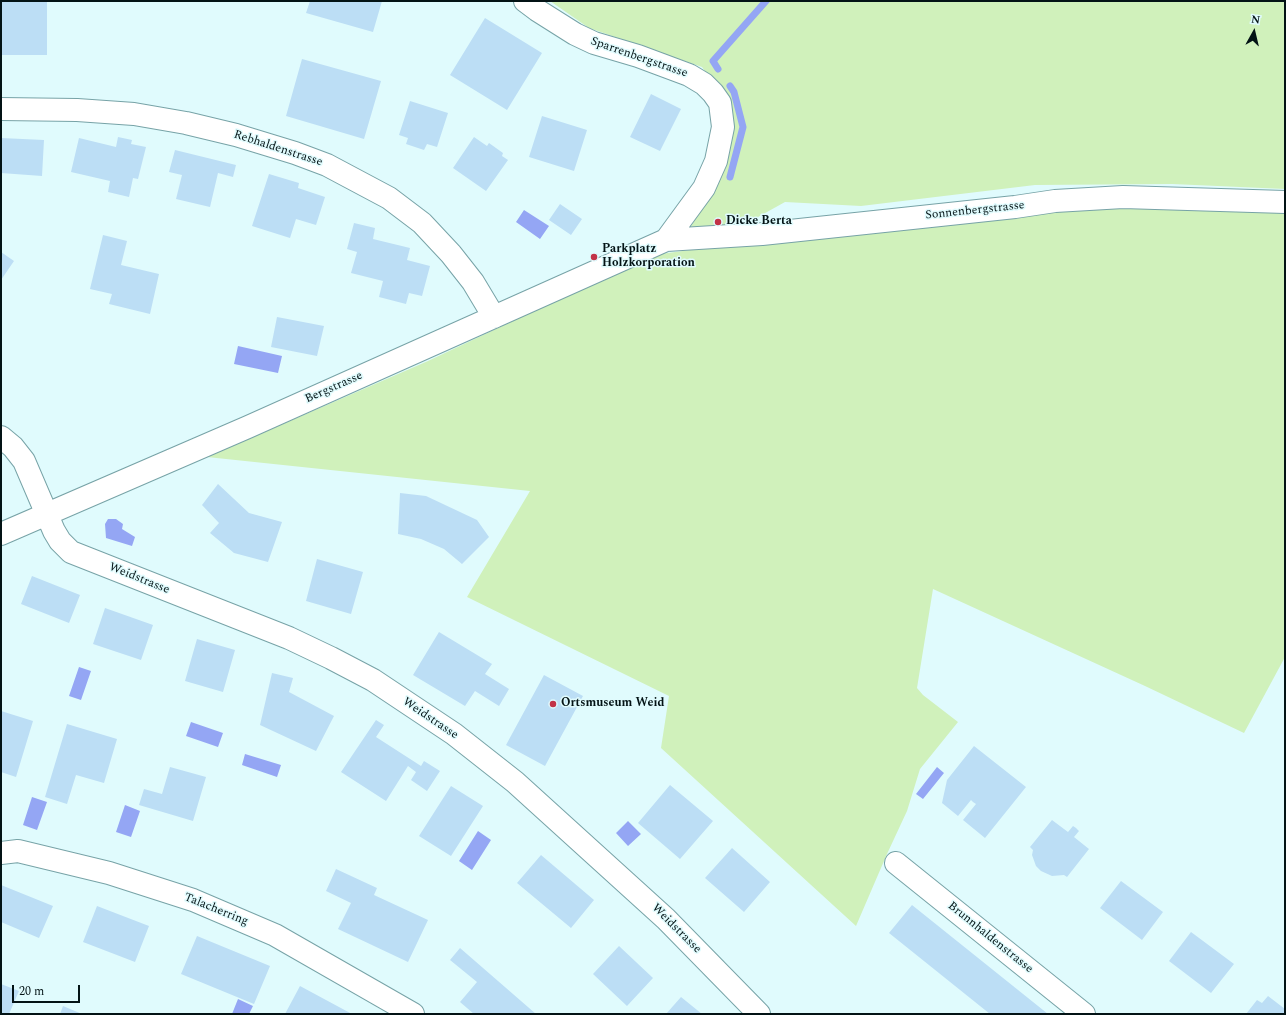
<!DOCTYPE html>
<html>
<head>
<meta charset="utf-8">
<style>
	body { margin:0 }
	#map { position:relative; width:1286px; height:1015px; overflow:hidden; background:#e0fbfd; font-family:Spectral,serif }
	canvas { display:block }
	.frame { position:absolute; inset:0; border:2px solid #031315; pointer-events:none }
	.north { position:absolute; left:1234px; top:12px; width:40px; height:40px; -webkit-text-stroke:3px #e0fbfd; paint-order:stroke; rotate:8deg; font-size:11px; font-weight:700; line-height:16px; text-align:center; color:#031315 }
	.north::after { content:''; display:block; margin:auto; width:14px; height:18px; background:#031315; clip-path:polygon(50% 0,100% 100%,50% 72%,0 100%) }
	.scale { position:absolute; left:12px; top:985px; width:68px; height:18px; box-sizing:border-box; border:2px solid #031315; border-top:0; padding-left:5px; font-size:12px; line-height:14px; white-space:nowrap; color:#031315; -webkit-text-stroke:3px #e0fbfd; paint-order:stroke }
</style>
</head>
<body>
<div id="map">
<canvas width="1286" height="1015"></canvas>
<div class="frame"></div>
<div class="north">N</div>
<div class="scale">20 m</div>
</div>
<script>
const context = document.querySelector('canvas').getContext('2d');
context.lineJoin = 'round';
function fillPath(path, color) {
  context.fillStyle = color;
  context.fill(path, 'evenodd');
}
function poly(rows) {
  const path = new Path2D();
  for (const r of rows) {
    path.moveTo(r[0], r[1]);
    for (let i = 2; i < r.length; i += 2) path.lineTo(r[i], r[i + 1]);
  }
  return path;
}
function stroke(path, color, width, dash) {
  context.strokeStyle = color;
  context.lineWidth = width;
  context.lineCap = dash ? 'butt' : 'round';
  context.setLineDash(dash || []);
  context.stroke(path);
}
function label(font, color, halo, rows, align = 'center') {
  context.font = font + ' Spectral,serif';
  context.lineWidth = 3;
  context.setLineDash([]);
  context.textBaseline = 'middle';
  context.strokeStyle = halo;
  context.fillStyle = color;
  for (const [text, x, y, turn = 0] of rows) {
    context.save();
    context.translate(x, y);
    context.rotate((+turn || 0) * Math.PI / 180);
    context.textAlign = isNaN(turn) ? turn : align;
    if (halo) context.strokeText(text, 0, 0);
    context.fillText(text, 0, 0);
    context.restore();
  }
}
const green = poly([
	[550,1,1285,1,1285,189,1172,184,1035,185,861,206,785,202,749,222,692,232,691,226,715,189,727,102,702,67,589,28],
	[1107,199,1285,205,1285,657,1244,733,1145,686,933,589,917,688,923,695,958,722,920,769,907,811,887,854,856,926,661,748,669,696,467,597,530,491,207,457,428,361,653,255,764,240]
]);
const water = poly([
	[524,210,549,226,540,239,516,222],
	[238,346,282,356,278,373,234,364],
	[108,519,116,519,123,524,122,529,135,537,132,546,106,538,105,524],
	[79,667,91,671,81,700,69,696],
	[191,722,223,733,218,747,186,736],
	[245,754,281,765,277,777,242,765],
	[937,767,944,773,923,799,916,794],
	[32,797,47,802,37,830,23,825],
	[125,805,140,811,131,837,116,832],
	[628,821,641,834,628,846,616,833],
	[478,831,491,840,472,870,459,861],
	[238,999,253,1006,249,1014,232,1014]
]);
const stream = poly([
	[718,69,713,61,766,1],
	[730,86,734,92,743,127,730,177]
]);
const building = poly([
	[1,1,47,1,47,55,1,55],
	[310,1,382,1,373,32,306,13],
	[485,18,542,53,507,110,450,75],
	[302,59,381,81,364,139,286,116],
	[651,94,681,109,660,151,630,137],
	[410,101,448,113,437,147,427,144,424,150,406,144,408,138,399,135],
	[542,116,587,130,574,171,529,157],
	[118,137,132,140,131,144,146,147,138,179,133,178,129,197,108,192,110,181,71,172,79,138,116,147],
	[474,137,487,146,489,143,503,153,502,156,508,160,486,191,453,168],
	[1,138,44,140,42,176,1,173],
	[175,150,236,165,233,177,218,173,210,207,176,199,182,175,169,172],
	[269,174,299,183,298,188,325,197,316,225,296,219,290,238,252,226],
	[560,204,582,219,571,235,549,220],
	[354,223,375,228,373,239,410,248,407,260,430,266,422,296,409,293,406,304,379,297,383,281,351,273,357,252,347,249],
	[103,235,127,241,121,265,159,274,150,314,109,304,112,294,90,289],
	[1,252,14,261,1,280],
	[277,317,324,326,317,356,271,347],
	[218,484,249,513,282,522,268,562,234,553,210,533,219,523,202,505],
	[400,493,426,496,477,520,489,537,462,564,444,549,421,539,398,534],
	[317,559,363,572,351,614,306,601],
	[32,576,80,595,69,623,21,604],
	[105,608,153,625,141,660,93,644],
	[439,632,492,664,485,674,509,689,499,706,475,691,465,706,413,675],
	[197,639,235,650,223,692,185,681],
	[272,673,293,678,289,692,334,716,316,751,260,725],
	[544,675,583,696,545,766,506,745],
	[1,711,33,721,16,777,1,772],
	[376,720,384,725,376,737,421,766,424,761,440,771,427,791,411,780,416,772,408,766,386,801,341,772],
	[67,724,117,739,104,783,76,775,67,804,45,797],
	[974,746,1026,787,985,838,963,820,976,804,973,802,971,800,958,816,942,803,947,780],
	[170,767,206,777,193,821,139,805,144,789,162,794],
	[670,785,713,821,680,859,638,823],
	[451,786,483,806,451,856,419,836],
	[1052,820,1068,832,1073,826,1076,828,1079,831,1074,837,1089,849,1067,877,1064,875,1052,876,1041,871,1036,866,1032,855,1033,850,1030,847],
	[732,848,770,882,744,912,705,878],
	[541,855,594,900,571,928,517,883],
	[336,869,377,888,374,895,428,920,408,962,338,929,351,903,326,891],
	[1121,881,1163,912,1142,940,1100,908],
	[1,885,53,906,39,938,1,922],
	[912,905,1048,1014,990,1014,889,933],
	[97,906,149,926,135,962,83,942],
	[1191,932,1234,964,1211,993,1169,961],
	[197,936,270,966,254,1004,181,974],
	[619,946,653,978,627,1006,593,974],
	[460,948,536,1014,474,1014,460,1002,477,982,450,960],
	[1,984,19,991,9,1014,1,1014],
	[300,986,352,1014,285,1014],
	[1268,996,1285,1009,1285,1014,1246,1014,1257,1000,1262,1003],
	[681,997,702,1014,666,1014],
	[63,1006,82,1014,60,1014]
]);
const street = poly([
	[525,1,537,10,575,34,594,43,638,56,689,75,704,84,713,93,720,103,723,127,716,161,704,188,666,240],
	[1,109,77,110,134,114,186,123,236,135,295,153,327,165,389,198,422,223,451,254,473,282,494,317],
	[1,437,13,447,24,461,54,531,60,541,71,552,289,638,331,658,373,680,454,734,515,782,666,919,759,1014],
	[1,534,248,427,666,240,762,234,1015,207,1055,201,1123,197,1285,202],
	[1,853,18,851,109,873,193,900,275,935,413,1014],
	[896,863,1084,1014]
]);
const markers = [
	[718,222,4,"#c23247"],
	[594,257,4,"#c23247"],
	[553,704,4,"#c23247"]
];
const streetNames = [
	["Sparrenbergstrasse",639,58,19],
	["Rebhaldenstrasse",278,149,18],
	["Sonnenbergstrasse",975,211,-6],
	["Bergstrasse",334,388,-24],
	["Weidstrasse",139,579,22],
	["Weidstrasse",430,719,34],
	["Talacherring",216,910,22],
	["Weidstrasse",676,929,45],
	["Brunnhaldenstrasse",990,938,39]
];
const poiNames = [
	["Dicke Berta",726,222],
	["Parkplatz",602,250],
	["Holzkorporation",602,264],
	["Ortsmuseum Weid",561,704]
];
fillPath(green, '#d0f1bb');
fillPath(water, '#94a6f4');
stroke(stream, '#94a6f4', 7);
fillPath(building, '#bcdef5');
stroke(street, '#77a3a7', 24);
stroke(street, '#fff', 22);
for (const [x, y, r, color] of markers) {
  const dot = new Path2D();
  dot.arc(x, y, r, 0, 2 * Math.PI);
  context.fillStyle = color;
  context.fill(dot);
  stroke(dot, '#e0fbfd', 1.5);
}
label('12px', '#031315', '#e0fbfd', streetNames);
label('bold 12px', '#031315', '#e0fbfd', poiNames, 'left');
</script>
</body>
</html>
